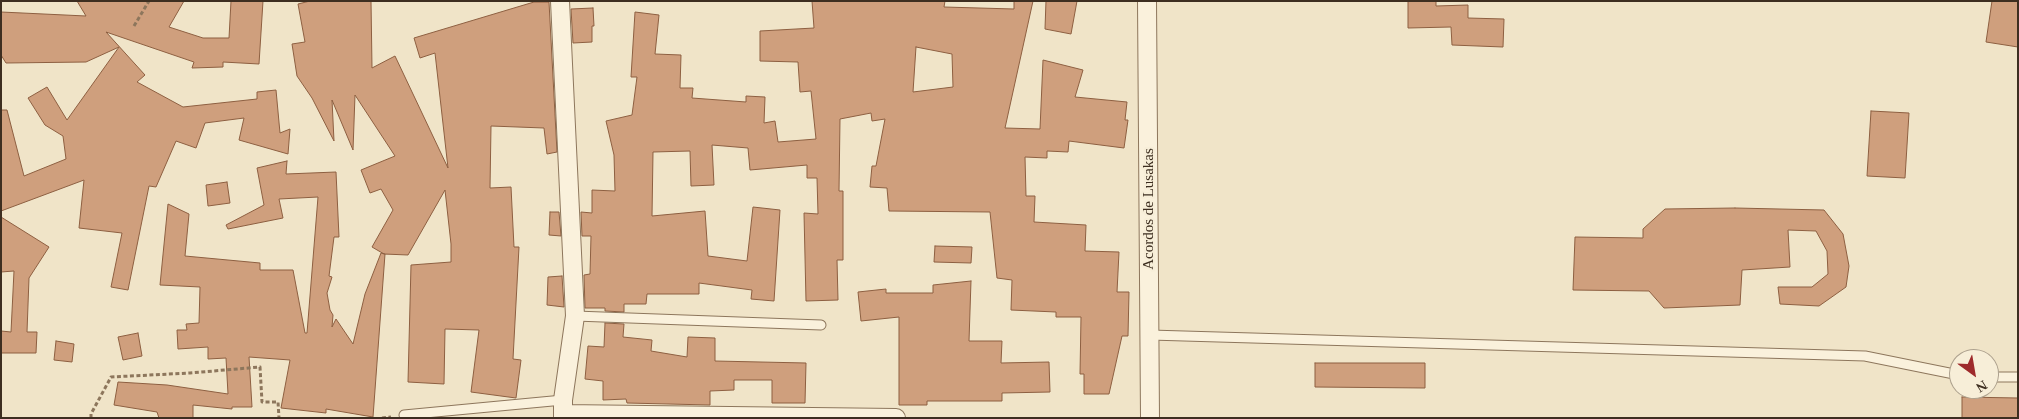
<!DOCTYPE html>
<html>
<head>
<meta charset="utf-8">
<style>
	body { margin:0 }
	#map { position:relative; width:2019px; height:419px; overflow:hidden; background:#f0e4c8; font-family:"Times New Roman",serif }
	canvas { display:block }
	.frame { position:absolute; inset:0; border:2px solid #3d2e20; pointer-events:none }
	.north { position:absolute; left:1949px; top:349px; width:50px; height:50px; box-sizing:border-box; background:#f7eed8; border:1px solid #ada18e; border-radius:50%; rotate:148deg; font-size:14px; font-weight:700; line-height:20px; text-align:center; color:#3d2e20 }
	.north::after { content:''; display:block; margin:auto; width:18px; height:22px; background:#9e2a2b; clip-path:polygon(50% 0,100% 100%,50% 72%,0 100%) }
</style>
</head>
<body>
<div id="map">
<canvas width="2019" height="419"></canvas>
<div class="frame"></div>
<div class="north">N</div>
</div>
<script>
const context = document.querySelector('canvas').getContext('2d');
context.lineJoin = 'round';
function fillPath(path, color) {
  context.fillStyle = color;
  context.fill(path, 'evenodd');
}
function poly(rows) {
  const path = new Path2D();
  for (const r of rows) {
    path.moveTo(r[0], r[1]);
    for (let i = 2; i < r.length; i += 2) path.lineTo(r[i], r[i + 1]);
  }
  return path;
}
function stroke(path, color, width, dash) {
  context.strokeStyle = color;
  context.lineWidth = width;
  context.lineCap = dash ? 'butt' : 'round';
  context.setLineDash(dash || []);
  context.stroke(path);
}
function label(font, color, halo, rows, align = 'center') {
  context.font = font + ' "Times New Roman",serif';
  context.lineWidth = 4.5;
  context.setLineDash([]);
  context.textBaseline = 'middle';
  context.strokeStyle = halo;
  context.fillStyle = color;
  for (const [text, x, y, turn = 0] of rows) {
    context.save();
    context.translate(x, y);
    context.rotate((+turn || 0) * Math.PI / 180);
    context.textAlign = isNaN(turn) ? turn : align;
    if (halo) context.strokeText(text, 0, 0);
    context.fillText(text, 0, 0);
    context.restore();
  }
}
const building = poly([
	[77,1,184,1,169,27,203,38,229,38,231,1,263,1,259,64,223,62,223,67,192,68,194,62,106,32,145,75,137,82,183,107,257,99,257,92,276,90,280,133,290,129,288,154,239,140,244,118,205,123,196,148,176,141,156,187,149,186,128,290,111,287,122,233,79,228,84,180,1,211,1,110,7,110,24,176,66,159,63,136,45,125,28,98,47,87,67,120,119,47,86,62,6,63,1,55,1,12,86,16,77,1],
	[310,1,371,1,372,68,395,56,448,168,435,53,420,58,414,38,534,2,549,2,557,152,547,154,544,128,491,126,490,188,511,187,514,247,519,247,513,359,521,360,516,398,471,392,479,330,445,329,444,384,408,382,411,265,451,262,451,244,445,190,408,255,384,254,372,247,393,210,381,189,370,193,361,170,395,156,355,95,353,150,332,100,334,141,312,98,297,76,292,44,305,42,298,4,310,1],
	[812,1,945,1,944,7,1014,9,1014,1,1033,1,1005,128,1040,129,1043,60,1083,70,1075,97,1127,102,1125,120,1128,120,1124,148,1069,141,1068,152,1047,151,1047,158,1025,157,1026,196,1035,196,1034,222,1086,225,1085,251,1119,252,1117,292,1129,292,1128,336,1122,336,1109,394,1084,394,1084,374,1080,374,1081,317,1056,317,1056,312,1011,310,1012,280,997,278,990,212,889,211,887,188,870,187,872,166,876,166,885,119,872,121,871,113,840,119,839,191,843,191,843,260,837,260,838,300,806,301,804,213,818,214,817,178,807,178,807,165,750,170,748,148,712,145,714,185,691,186,690,151,653,152,652,216,705,211,708,256,747,261,753,207,780,210,774,301,751,299,752,290,699,283,699,294,647,294,646,304,624,304,624,312,605,311,605,308,585,308,584,275,590,274,591,236,582,236,581,212,592,213,592,190,615,191,614,155,606,121,632,115,637,77,631,77,635,12,659,15,655,54,681,55,680,88,693,88,692,98,746,102,746,96,765,97,764,123,775,121,778,142,816,139,811,91,800,92,798,62,760,61,760,31,814,28,812,1],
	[916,47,952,54,953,87,913,92,916,47],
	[1046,1,1077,1,1071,34,1045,29,1046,1],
	[1408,1,1436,1,1436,6,1468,5,1468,18,1504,19,1503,47,1452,45,1451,27,1408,28,1408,1],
	[1992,1,2018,1,2018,47,1986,42,1992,1],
	[593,8,594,26,592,26,592,42,573,43,571,9,593,8],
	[1871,111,1909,113,1905,178,1867,176,1871,111],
	[287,161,286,174,336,172,339,237,334,237,329,276,332,277,327,293,330,310,333,315,332,327,336,319,353,344,365,294,381,253,385,254,373,417,326,409,326,413,281,408,290,360,249,357,252,407,232,407,232,409,193,405,193,418,159,418,157,412,114,405,118,382,167,385,228,394,226,358,208,359,208,347,178,349,177,330,187,330,186,324,199,323,200,287,160,285,168,204,189,214,185,256,260,263,260,270,293,270,305,333,307,333,318,197,279,199,283,218,228,229,226,225,264,205,257,168,287,161],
	[227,182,230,203,208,206,206,185,227,182],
	[1735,208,1824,210,1843,234,1849,266,1846,287,1819,306,1780,304,1778,287,1812,287,1828,274,1827,251,1816,231,1788,230,1790,267,1742,270,1740,305,1664,308,1649,291,1573,290,1575,237,1643,238,1643,229,1665,209,1735,208],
	[550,212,559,212,561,236,549,235,550,212],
	[1,217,49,247,29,278,27,332,37,332,36,353,1,353,1,331,11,332,14,271,1,272,1,217],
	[935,246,972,247,971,263,934,262,935,246],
	[562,276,564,307,547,305,548,277,562,276],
	[971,281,969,341,1002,341,1001,363,1049,362,1050,392,1002,393,1002,401,927,401,927,405,899,405,899,317,861,321,858,292,886,289,886,293,933,293,933,285,971,281],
	[605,323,624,324,623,337,652,340,651,351,687,357,688,337,715,338,715,361,806,363,805,403,772,403,772,380,734,380,734,390,710,391,710,405,627,403,626,399,603,400,603,381,585,379,588,346,604,347,605,323],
	[138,333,142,356,123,360,118,337,138,333],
	[56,341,74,344,72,362,54,360,56,341],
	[1315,363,1425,363,1425,388,1315,387,1315,363],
	[1962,397,2018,398,2018,418,1962,418,1962,397]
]);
const path = poly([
	[134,26,149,1],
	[91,418,91,414,111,377,190,373,260,367,262,402,278,402,279,418],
	[382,418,391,417]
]);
const service = poly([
	[575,316,821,325],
	[1150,335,1865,356,1959,375],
	[1989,377,2018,377],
	[404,415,563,400]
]);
const minor = poly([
	[560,1,575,316,563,400,563,418],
	[1147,1,1150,418],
	[563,414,896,418]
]);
const streetNames = [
	["Acordos de Lusakas",1149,209,-90]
];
fillPath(building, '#cf9f7d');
stroke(building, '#8d5f41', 1);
stroke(service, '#8d765c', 11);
stroke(minor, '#8d765c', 20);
stroke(path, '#8d765c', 3, [4, 2.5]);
stroke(service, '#faf1dc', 9);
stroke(minor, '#faf1dc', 18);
label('15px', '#3d2e20', '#f7eed8', streetNames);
</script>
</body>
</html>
